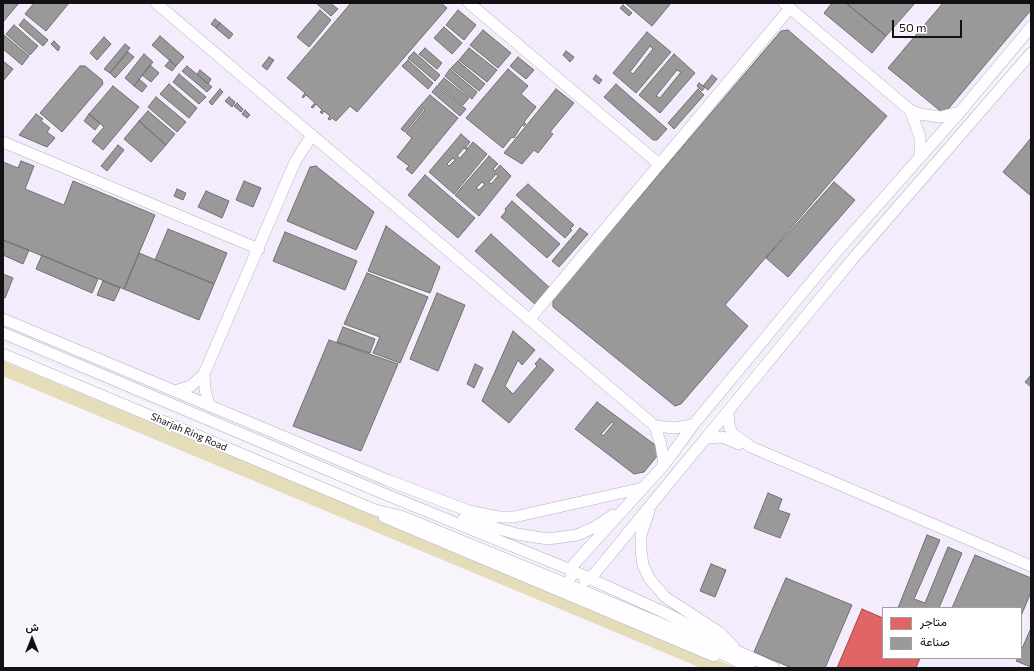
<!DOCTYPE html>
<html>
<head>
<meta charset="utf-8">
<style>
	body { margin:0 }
	#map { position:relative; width:1034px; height:671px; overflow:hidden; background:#f8f4fc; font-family:Commissioner,Vazirmatn,sans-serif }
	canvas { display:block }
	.frame { position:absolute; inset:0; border:4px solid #131015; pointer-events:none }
	.legend { position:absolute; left:882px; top:607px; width:140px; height:52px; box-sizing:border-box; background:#fff; border:1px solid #a19fa1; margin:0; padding:5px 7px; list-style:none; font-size:12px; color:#131015 }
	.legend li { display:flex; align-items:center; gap:8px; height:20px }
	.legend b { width:20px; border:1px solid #a19fa1 }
	.north { position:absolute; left:12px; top:619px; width:40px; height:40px; -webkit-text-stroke:3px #fff; paint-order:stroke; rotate:0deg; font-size:11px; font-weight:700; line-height:16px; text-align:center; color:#131015 }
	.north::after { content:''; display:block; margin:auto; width:14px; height:18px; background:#131015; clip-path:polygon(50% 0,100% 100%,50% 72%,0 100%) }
	.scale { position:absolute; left:892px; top:20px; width:70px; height:18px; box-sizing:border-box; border:2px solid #131015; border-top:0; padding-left:5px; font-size:12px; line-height:14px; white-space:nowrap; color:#131015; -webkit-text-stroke:3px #fff; paint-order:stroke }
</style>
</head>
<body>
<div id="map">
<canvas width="1034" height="671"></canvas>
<div class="frame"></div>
<ul class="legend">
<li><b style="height:11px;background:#e06666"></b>متاجر</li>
<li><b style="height:11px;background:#999"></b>صناعة</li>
</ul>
<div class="north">ش</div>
<div class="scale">50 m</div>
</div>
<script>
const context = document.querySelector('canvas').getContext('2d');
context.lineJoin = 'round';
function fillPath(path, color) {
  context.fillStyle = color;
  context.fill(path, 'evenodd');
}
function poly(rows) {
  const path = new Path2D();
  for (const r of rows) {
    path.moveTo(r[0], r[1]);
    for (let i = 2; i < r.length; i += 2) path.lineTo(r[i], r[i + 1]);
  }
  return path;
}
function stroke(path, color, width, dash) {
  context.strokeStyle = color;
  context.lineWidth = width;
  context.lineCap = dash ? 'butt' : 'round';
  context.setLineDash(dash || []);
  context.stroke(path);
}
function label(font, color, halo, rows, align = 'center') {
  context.font = font + ' Commissioner,sans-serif';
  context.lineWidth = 4;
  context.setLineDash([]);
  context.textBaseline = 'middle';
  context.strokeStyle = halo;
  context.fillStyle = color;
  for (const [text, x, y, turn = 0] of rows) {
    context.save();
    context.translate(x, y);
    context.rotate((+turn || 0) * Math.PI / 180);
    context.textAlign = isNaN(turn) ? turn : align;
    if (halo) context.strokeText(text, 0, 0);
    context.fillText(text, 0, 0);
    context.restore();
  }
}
const built = poly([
	[3,3,1031,3,1031,39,603,546,1031,54,1031,668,789,668,576,578,3,344],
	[883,608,1021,608,1021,658,883,658]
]);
const green = poly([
	[3,361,527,579,737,668,701,668,3,376]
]);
const shops = poly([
	[862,609,883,618,883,658,920,658,916,668,837,668,862,609]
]);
const industry = poly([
	[3,3,19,3,3,22,3,3],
	[34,3,69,3,46,31,25,14,34,3],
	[316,3,330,3,338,9,331,16,316,3],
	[351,3,441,3,447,8,357,112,350,106,336,121,332,118,330,120,328,119,330,116,324,111,322,114,320,112,322,110,316,104,313,108,311,107,315,103,306,95,303,98,302,97,305,93,287,78,351,3],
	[625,3,671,3,652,26,625,3],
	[832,3,846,3,886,36,872,53,824,13,832,3],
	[846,3,915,3,886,36,846,3],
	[943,3,1031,3,1031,10,944,114,888,68,943,3],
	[623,5,632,13,629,16,620,8,623,5],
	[320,10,331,20,309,47,297,37,320,10],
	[458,10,476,25,464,40,446,25,458,10],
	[24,19,48,40,43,46,19,25,24,19],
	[215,19,220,23,216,28,211,24,215,19],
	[220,23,233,34,229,39,216,28,220,23],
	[14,25,38,46,30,55,6,34,14,25],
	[444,27,462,43,452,54,434,38,444,27],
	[483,30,511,53,498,68,470,45,483,30],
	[788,30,887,116,725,305,748,326,681,404,675,406,553,307,553,299,781,31,788,30],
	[647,32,671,52,636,93,613,73,647,32],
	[650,46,653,49,633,74,630,72,650,46],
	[4,35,29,56,22,65,3,49,4,35],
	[160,36,184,57,176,66,152,45,160,36],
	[104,37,111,44,97,60,90,53,104,37],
	[54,41,60,47,58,51,51,44,54,41],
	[125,44,130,48,110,73,104,69,125,44],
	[425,48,442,63,437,69,419,54,425,48],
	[469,48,497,70,487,82,459,60,469,48],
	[566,51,574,57,570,62,563,55,566,51],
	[128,52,134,57,115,78,110,73,128,52],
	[414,52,440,75,435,81,408,58,414,52],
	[144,54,153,62,134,86,125,78,144,54],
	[674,54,695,73,660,113,639,95,674,54],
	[677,70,681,72,660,98,656,96,677,70],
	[269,57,274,60,267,70,262,66,269,57],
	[518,57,534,70,526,79,510,66,518,57],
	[170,60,176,66,172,71,165,66,170,60],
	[408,60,433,83,428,89,402,66,408,60],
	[3,61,13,69,3,81,3,61],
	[458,61,485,84,479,91,451,68,458,61],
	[150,65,159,73,151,82,142,75,150,65],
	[80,66,85,66,102,80,103,84,62,132,40,113,80,66],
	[187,66,212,87,207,92,182,71,187,66],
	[450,69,477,92,472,99,445,76,450,69],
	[508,69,528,86,521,94,536,107,524,122,526,124,524,126,522,125,514,138,512,137,503,148,466,118,508,69],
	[200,70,211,79,208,84,197,74,200,70],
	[179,74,206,97,199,104,173,82,179,74],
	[596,75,602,80,599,84,593,79,596,75],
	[712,75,717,79,708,90,703,86,712,75],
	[444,78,469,98,463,105,438,85,444,78],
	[139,79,147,86,142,92,134,86,139,79],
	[699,83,705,87,702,91,697,86,699,83],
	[169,84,197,108,189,118,160,94,169,84],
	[616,84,667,129,657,140,653,140,604,97,616,84],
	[113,86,139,107,103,150,92,141,104,127,89,114,113,86],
	[437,86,466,109,460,116,432,92,437,86],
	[220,89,223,92,212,105,209,102,220,89],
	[556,89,574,103,550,132,553,134,538,153,534,150,522,164,504,153,556,89],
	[698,89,704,95,674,129,668,123,698,89],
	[430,95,458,118,412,174,406,169,409,166,397,157,412,138,406,133,425,110,420,106,430,95],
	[156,97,186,122,177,132,148,107,156,97],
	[229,97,235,102,232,107,225,101,229,97],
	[237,103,243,109,241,112,234,106,237,103],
	[419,107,423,110,405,132,401,129,419,107],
	[245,110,250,115,247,118,242,114,245,110],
	[148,111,175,134,166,145,139,121,148,111],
	[36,114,43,119,41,121,50,128,47,132,55,138,47,147,19,135,36,114],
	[89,114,100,123,95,130,84,121,89,114],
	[139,121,166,145,151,162,124,139,139,121],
	[461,134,470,142,466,147,467,149,473,142,487,154,454,194,429,172,461,134],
	[464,148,467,150,460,158,457,156,464,148],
	[453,158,455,160,449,166,447,164,453,158],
	[1031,138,1031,196,1003,172,1031,138],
	[118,145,124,150,107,171,101,166,118,145],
	[489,156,498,164,493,169,495,171,500,165,511,176,479,216,455,195,489,156],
	[496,174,498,176,491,184,489,182,496,174],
	[482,182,485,184,479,190,476,188,482,182],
	[21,161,34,166,25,189,64,205,73,181,155,215,124,289,3,240,3,162,18,168,21,161],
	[316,166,374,212,356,250,287,221,310,167,316,166],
	[425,175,475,218,458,238,408,195,425,175],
	[244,181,261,188,253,207,236,200,244,181],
	[834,182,855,200,788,277,766,258,834,182],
	[528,184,574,225,570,229,572,230,565,238,516,195,528,184],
	[177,189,186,193,183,200,174,196,177,189],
	[206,191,229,201,222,218,198,207,206,191],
	[512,201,560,244,547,258,501,217,506,211,505,209,512,201],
	[386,226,440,267,430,293,368,271,386,226],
	[580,228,588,234,559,267,552,261,580,228],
	[168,229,227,253,214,284,155,260,168,229],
	[285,232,357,261,345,290,273,261,285,232],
	[491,234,550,288,536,305,475,251,491,234],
	[3,240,29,250,23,264,3,255,3,240],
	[139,253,214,284,199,320,124,289,139,253],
	[42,255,98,279,92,293,36,269,42,255],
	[367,273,428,297,400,363,373,353,380,337,344,324,367,273],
	[3,274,13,278,5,298,3,297,3,274],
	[103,281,120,288,114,301,97,295,103,281],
	[437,293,465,305,438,371,410,359,437,293],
	[343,327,375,339,370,353,337,342,343,327],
	[513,331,535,350,522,365,518,360,505,386,513,394,537,366,535,364,540,358,554,370,509,423,482,401,513,331],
	[329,340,398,364,361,451,293,426,329,340],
	[475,364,483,368,474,388,467,384,475,364],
	[1031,375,1031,387,1025,382,1031,375],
	[597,402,662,450,644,472,634,474,575,429,597,402],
	[612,422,614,423,603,436,601,434,612,422],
	[768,493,782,499,778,510,790,514,780,538,754,528,768,493],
	[927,535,940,540,914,599,925,603,948,547,962,553,939,608,898,608,927,535],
	[975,555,1031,578,1031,592,1021,616,1021,608,952,608,975,555],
	[711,564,726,570,715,597,700,591,711,564],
	[786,578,852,605,825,668,792,668,754,652,786,578],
	[1031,628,1031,667,1016,661,1018,658,1021,658,1021,651,1031,628]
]);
const minor = poly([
	[156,3,655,426,661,445,664,465],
	[469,3,659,164],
	[784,3,910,110,920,114,940,117,960,112],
	[910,110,920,137,920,156],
	[3,142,259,249],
	[3,319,387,480,469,511,498,517,514,517,643,488],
	[529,320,790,8],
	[3,333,382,493,571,570,672,616,737,651,774,668],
	[3,354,375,510,401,516,567,584,681,632,750,668],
	[204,374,205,390,209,405],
	[175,391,191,386,204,374,295,162,312,135],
	[728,411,729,425,732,433,751,447,1031,566],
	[655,426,674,428,693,425],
	[707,438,722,437,739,444],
	[649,511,641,535,641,550,643,565,649,578,665,597,719,632,733,646],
	[384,517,714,656],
	[463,519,517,534,548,539,577,535,595,527,613,515],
	[571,577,571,570,575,563,664,465,693,425,838,250,960,112,1031,27],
	[585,581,595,573,851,261,1031,53]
]);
const streetNames = [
	["Sharjah Ring Road",189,432,23]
];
fillPath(built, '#f4ecfd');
fillPath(green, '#e5ddba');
fillPath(shops, '#e06666');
stroke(shops, '#a24c4e', 1);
fillPath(industry, '#999');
stroke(industry, '#717071', 1);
stroke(minor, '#b5b2b8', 12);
stroke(minor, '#fefdff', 11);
label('10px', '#131015', '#fff', streetNames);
</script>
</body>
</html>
